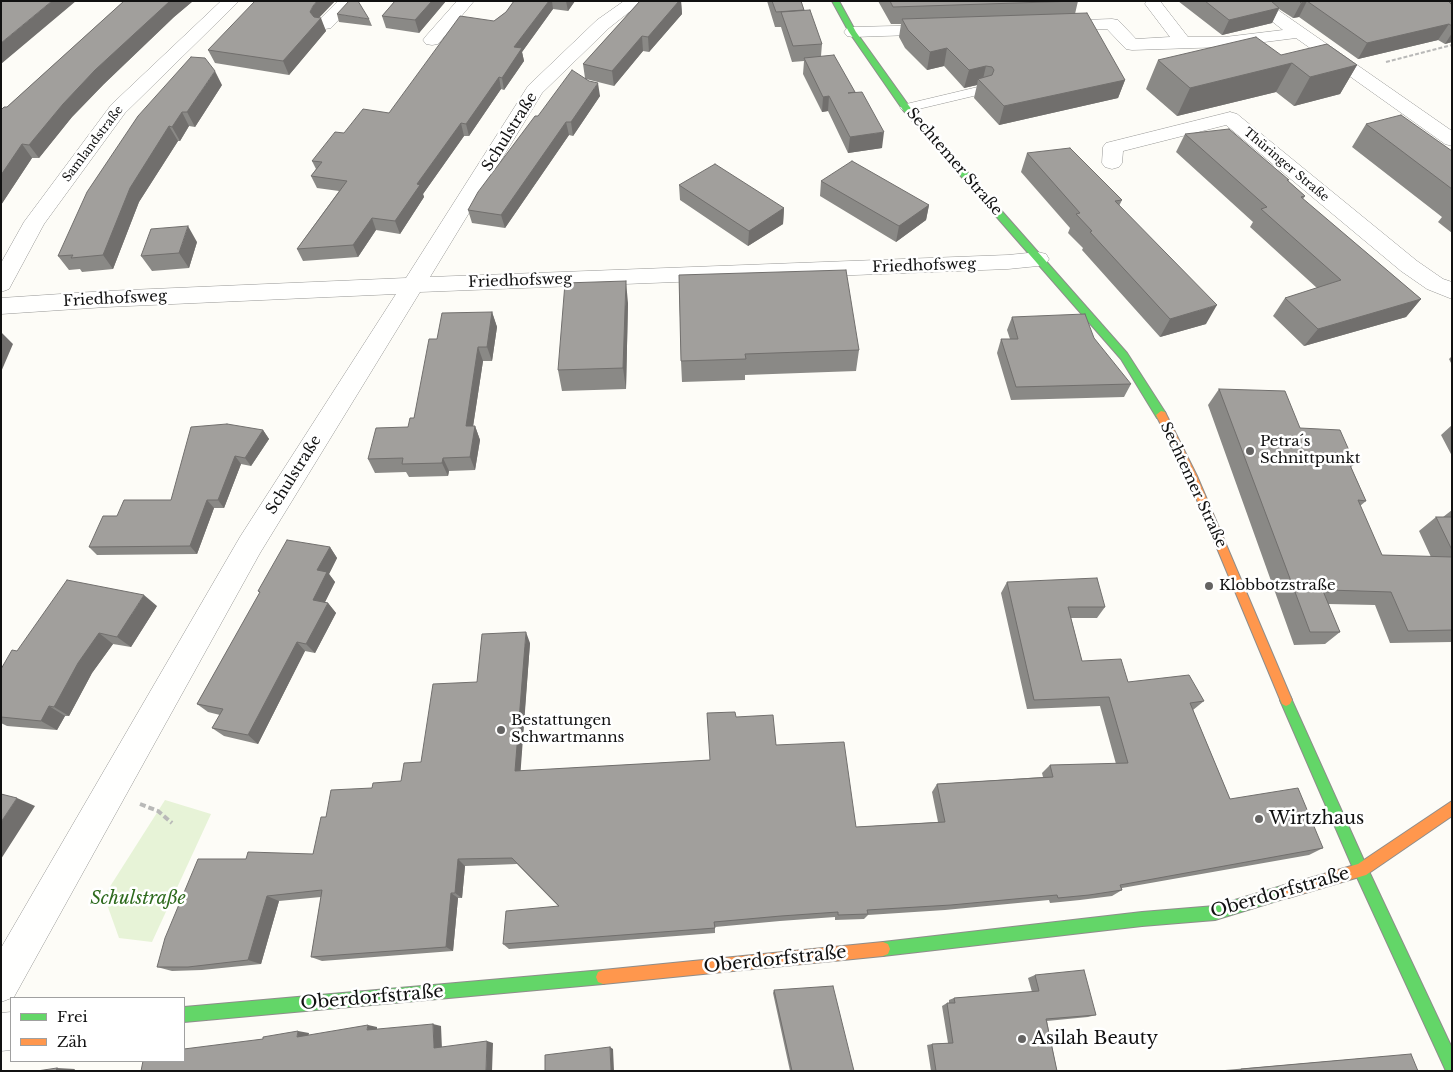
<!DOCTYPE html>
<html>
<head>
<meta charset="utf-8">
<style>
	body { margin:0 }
	#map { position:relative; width:1453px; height:1072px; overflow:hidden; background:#fdfcf7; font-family:"Libre Baskerville",serif }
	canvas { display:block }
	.frame { position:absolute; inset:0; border:2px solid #111; pointer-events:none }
	.legend { position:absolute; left:10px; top:997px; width:175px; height:65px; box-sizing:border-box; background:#fff; border:1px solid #a0a0a0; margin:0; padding:6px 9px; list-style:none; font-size:15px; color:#111 }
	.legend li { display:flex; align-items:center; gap:10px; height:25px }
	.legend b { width:25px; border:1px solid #a0a0a0 }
</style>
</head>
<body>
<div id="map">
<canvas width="1453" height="1072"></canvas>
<div class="frame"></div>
<ul class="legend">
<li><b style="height:6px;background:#63d668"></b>Frei</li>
<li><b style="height:6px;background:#ff974d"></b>Zäh</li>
</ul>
</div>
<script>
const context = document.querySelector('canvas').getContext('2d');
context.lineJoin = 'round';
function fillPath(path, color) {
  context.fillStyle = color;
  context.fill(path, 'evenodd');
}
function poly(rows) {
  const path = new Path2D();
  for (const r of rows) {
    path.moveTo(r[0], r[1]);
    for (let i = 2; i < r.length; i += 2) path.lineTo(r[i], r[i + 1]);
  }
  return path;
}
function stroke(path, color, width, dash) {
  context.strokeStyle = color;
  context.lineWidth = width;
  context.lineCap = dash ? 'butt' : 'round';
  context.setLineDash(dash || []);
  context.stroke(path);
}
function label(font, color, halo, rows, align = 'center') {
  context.font = font + ' "Libre Baskerville",serif';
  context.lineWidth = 5;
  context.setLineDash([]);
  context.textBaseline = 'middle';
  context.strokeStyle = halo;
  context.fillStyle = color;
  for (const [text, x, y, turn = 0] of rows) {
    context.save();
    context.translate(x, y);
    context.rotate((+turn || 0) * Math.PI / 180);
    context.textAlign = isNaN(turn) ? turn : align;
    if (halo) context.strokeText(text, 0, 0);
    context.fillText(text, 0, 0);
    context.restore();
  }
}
const green = poly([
	[165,800,211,814,152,942,119,938,104,896]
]);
const pathFar1 = poly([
	[1386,62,1452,45]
]);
const path = poly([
	[140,804,158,811,172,823]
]);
const lane = poly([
	[982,86,986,87,988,90,986,93,906,112,900,108,902,105,982,86]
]);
const street = poly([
	[221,1,239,1,125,113,44,224,9,289,1,292,1,263,24,222,111,105,221,1],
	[338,1,356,1,331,28,325,29,319,28,316,24,319,20,338,1],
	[457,1,474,1,438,44,432,45,426,44,423,40,426,36,457,1],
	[624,1,643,1,609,28,542,93,430,277,1008,255,1038,252,1046,254,1049,259,1046,264,1038,266,1008,269,420,292,260,553,14,997,1,1002,1,948,240,537,396,294,106,307,1,314,1,298,106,291,406,278,528,86,597,20,624,1],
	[1146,1,1160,1,1188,37,1225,37,1283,30,1246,1,1265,1,1452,131,1452,146,1445,144,1296,38,1225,47,1132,50,1126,49,1107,29,1054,31,1048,30,1045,26,1048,22,1054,21,1112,19,1118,20,1136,39,1170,37,1145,4,1146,1],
	[936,25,942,26,945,30,942,34,853,37,847,36,844,32,847,28,853,27,936,25],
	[1230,112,1237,114,1417,261,1443,279,1452,282,1452,299,1427,289,1401,271,1226,125,1123,151,1122,163,1119,167,1112,169,1105,167,1102,163,1103,147,1106,143,1230,112],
	[11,1012,11,1050,1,1051,1,1013,11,1012]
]);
const fast = poly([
	[832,1,839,1,856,32,909,106,1127,353,1165,412,1166,415,1165,418,1157,418,1121,359,903,110,849,32,832,1],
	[1286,694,1290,696,1366,865,1452,1048,1452,1071,1446,1071,1356,875,1280,700,1282,696,1286,694],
	[1288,884,1293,886,1295,891,1293,896,1215,920,1142,926,883,956,878,954,876,949,878,944,883,942,1142,912,1215,906,1288,884],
	[603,970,608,972,610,977,608,982,603,984,184,1022,184,1007,603,970]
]);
const slow = poly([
	[1161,411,1165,412,1197,476,1292,700,1290,704,1286,706,1282,704,1187,476,1156,415,1161,411],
	[1452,801,1452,816,1366,875,1288,898,1283,896,1281,891,1283,886,1358,864,1452,801],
	[883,942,888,944,890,949,888,954,883,956,603,984,598,982,596,977,598,972,603,970,883,942]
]);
const wall = poly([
	[124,1,193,1,174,17,104,84,72,117,39,158,32,158,1,205,1,110,7,107],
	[335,1,319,17,326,31,289,75,215,63,208,50],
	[395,1,446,1,419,33,386,28,382,16],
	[514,1,575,1,568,11,553,9,522,52,524,61,504,90,501,89,469,136,464,136,423,194,424,197,400,234,376,230,358,257,303,261,297,249,339,191,317,188,311,176,316,169,312,161,344,133,389,113,494,21,506,12],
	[640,1,681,1,682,14,649,52,643,51,614,86,586,79,600,96,573,136,569,135,505,228,472,223,468,210,538,116,585,78,583,64],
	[767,1,801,1,804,10,822,44,821,56,882,148,848,153,828,111,822,112,803,74,804,61,792,62,781,27,775,27],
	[878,1,1078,1,1075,14,1125,80,1118,98,999,125,974,98,977,85,964,88,944,66,927,70,905,48,899,37,901,24,891,24],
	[1178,1,1452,1,1452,42,1445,44,1438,40,1358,59,1299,17,1293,18,1279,9,1272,23,1222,35],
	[337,14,369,19,372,26,339,22],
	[1281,55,1357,65,1340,94,1294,106,1276,92,1177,116,1146,89,1158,60],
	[222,85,195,127,189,126,180,141,178,141,139,202,113,269,82,272,80,269,69,270,58,256,138,116],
	[1366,124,1452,151,1452,233,1438,222,1442,217,1352,147],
	[1185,134,1288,181,1305,196,1303,199,1421,299,1406,317,1304,346,1273,316,1285,298,1317,288,1250,227,1253,222,1176,152],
	[1027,153,1122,200,1119,206,1206,324,1160,337,1082,250,1083,248,1068,233,1070,228,1021,172],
	[821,181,929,205,926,220,896,242,820,196],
	[679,185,784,208,783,224,748,246,680,200],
	[197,242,189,268,152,271,141,256],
	[679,275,859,350,856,371,745,375,745,380,682,382,681,361],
	[628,303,626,389,562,391,558,370],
	[492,312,497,327,492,361,483,361,473,426,475,426,480,440,475,470,449,471,448,476,409,477,406,472,375,473,368,459,408,427,414,418,437,339],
	[1012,317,1131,384,1124,397,1011,400,997,353,1001,339,1010,339,1007,330],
	[1452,356,1452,365,1449,359],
	[1219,389,1300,428,1355,464,1351,467,1366,501,1360,506,1382,555,1431,557,1419,531,1436,517,1443,517,1452,510,1452,642,1390,643,1375,605,1328,604,1340,632,1325,644,1294,645,1208,405],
	[1452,425,1452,456,1441,435],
	[263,430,269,439,251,466,241,464,224,508,214,508,197,554,97,555,89,547,117,516,171,500],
	[330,547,337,558,329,574,335,582,325,602,328,603,336,613,315,653,305,651,258,744,224,736,212,728,220,715,208,712,197,704,260,593,258,591],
	[1007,582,1105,607,1097,618,1071,618,1082,661,1128,682,1204,701,1193,710,1230,799,1323,848,1309,855,1122,888,1122,890,1112,896,1080,900,1050,903,1049,900,945,910,868,915,864,919,835,920,835,917,780,921,715,927,715,933,509,949,503,944,558,906,517,864,465,866,462,898,458,898,453,951,322,961,311,957,321,897,279,901,261,964,202,970,172,971,157,967,246,859,313,854,326,817,372,788,401,781,421,762,477,682,530,643,520,771,710,760,736,717,776,745,856,827,938,822,932,792,937,784,1043,777,1042,773,1050,765,1116,764,1100,706,1027,709,1001,593],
	[157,606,131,647,113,644,92,673,69,716,65,716,57,730,7,726,1,723,1,669,17,651],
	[1035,975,1096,1015,1088,1017,1047,1021,1057,1071,931,1071,927,1045,932,1044,948,1043,942,1006,947,1003,949,1003,949,1000,954,998,1032,992,1028,978],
	[774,990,854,1071,790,1071,773,993],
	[1390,1056,1418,1071,1225,1070]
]);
const shadedWall = poly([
	[52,1,76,1,1,64,1,43],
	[170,1,193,1,174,17,104,84,72,117,39,158,29,145,63,104,95,70],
	[317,1,335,1,318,19,314,25,310,12,313,6],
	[432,1,446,1,419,33,415,20],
	[549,1,552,1,553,9,522,52,524,61,504,90,502,78,514,47],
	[566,1,575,1,568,11],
	[679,1,681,1,682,14,649,52,648,37],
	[1307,1,1299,17,1293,18,1301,3],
	[1279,8,1272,23,1222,35,1229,20],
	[321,18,326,31,289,75,283,61],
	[1449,24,1438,40,1358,59,1367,43],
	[1452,33,1452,42,1445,44],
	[642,36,643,51,614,86,612,71],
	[947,48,944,66,927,70,930,52],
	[1292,63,1276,92,1177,116,1190,88],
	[1357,65,1340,94,1294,106,1310,77],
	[986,66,982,83,978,79,977,85,964,88,969,70],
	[215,71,222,85,195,127,187,112],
	[499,77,501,89,469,136,466,124],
	[1125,80,1118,98,999,125,1004,106],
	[598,83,600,96,573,136,571,122],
	[829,96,828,111,822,112,823,97],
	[182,112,189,126,180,141,172,127],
	[566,122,569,135,505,228,501,215],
	[461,123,464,136,423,194,424,197,400,234,395,221,417,184],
	[169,126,178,141,139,202,113,269,103,255,130,188],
	[884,132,882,148,848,153,850,137],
	[22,144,32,158,1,205,1,175],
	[929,205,926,220,896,242,899,226],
	[784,208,783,224,748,246,749,231],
	[372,218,376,230,358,257,353,245],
	[188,226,197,242,189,268,179,253],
	[626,281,628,303,626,389,623,368],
	[1421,299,1406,317,1304,346,1318,329],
	[1217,305,1206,324,1160,337,1170,319],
	[492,312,497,327,492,361,487,347],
	[1,332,13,344,1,372],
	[478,347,483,361,471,440,466,426],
	[475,426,480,440,475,470,470,457],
	[263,430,269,439,251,466,245,458],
	[235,456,241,464,224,508,218,500],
	[443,458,449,471,448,476,442,463],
	[207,500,214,508,197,554,190,546],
	[330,547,337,558,329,574,335,582,321,610,313,600,317,570],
	[144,595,157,606,131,647,117,637],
	[328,603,336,613,315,653,306,644],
	[526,632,530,643,520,779,515,771],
	[99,633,113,644,92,673,69,716,54,707,78,663],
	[297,642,305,651,258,744,248,735],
	[49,706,65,716,57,730,41,721],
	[17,798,35,806,1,859,1,822],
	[458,859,465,866,462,898,455,893],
	[451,893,458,898,453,951,446,947],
	[267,896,279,901,261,964,248,960],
	[433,1024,441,1026,442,1049,434,1048],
	[368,1025,377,1027,377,1032,367,1030],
	[298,1031,309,1033,308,1039,297,1037],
	[487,1041,493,1043,492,1071,486,1071],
	[610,1047,613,1049,614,1071,611,1071],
	[57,1068,75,1069,74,1071,56,1071]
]);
const building = poly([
	[1,1,52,1,1,43,1,1],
	[124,1,170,1,95,70,63,104,29,145,22,144,1,175,1,110,4,107,7,107,124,1],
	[255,1,317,1,313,6,310,12,314,17,321,18,283,61,208,50,255,1],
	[349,1,358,1,369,19,337,14,349,1],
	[395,1,432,1,415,20,382,16,395,1],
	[514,1,549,1,514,47,522,48,502,78,499,77,466,124,461,123,417,184,420,185,395,221,372,218,353,245,297,249,347,181,311,176,322,162,312,161,335,132,344,133,363,109,389,113,460,16,494,21,506,12,514,1],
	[640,1,679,1,648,37,642,36,612,71,583,64,640,1],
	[772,1,801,1,804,10,776,12,772,1],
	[890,1,1078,1,893,7,890,1],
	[1205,1,1271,1,1279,8,1229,20,1205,1],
	[1299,1,1448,1,1452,5,1452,26,1449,24,1367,43,1307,1,1301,3,1299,1],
	[810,10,822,44,793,46,781,12,810,10],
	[1087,13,1125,80,1004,106,978,79,992,75,994,70,992,67,986,66,969,70,947,48,930,52,908,30,902,19,1087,13],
	[1256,37,1281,55,1327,44,1357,65,1310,77,1292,63,1190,88,1158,60,1256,37],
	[834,55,855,92,848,93,862,92,884,132,850,137,829,96,823,97,804,58,834,55],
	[191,57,205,58,215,71,187,112,182,112,172,127,169,126,130,188,103,255,71,258,73,255,58,256,87,192,138,116,191,57],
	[572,70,589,81,598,83,571,122,566,122,501,215,468,210,478,192,535,116,538,116,572,70],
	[1401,115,1452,151,1452,189,1366,124,1401,115],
	[1229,129,1289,180,1287,180,1305,196,1301,197,1421,299,1318,329,1285,298,1341,280,1261,209,1267,207,1185,134,1229,129],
	[1070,148,1122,200,1115,201,1217,305,1170,319,1090,232,1092,231,1076,214,1080,213,1027,153,1070,148],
	[852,161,929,205,899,226,821,181,852,161],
	[715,164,784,208,749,231,679,185,715,164],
	[188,226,179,253,141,256,151,229,188,226],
	[846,270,859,350,745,354,746,359,681,361,679,275,846,270],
	[626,281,623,368,558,370,565,283,626,281],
	[492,312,487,347,478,347,466,426,475,426,470,457,443,458,442,463,402,464,403,458,368,459,376,428,408,427,410,418,414,418,429,339,437,339,442,313,492,312],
	[1085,314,1094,338,1131,384,1016,387,1001,339,1018,339,1012,317,1085,314],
	[1219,389,1285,391,1300,428,1340,430,1355,464,1349,463,1366,501,1358,500,1382,555,1452,557,1452,630,1408,631,1391,592,1328,590,1329,592,1323,591,1340,632,1310,632,1219,389],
	[227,424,263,430,245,458,235,456,218,500,207,500,190,546,89,547,103,516,117,516,124,500,171,500,191,427,227,424],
	[1436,517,1452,517,1452,550,1436,517],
	[287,540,330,547,317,570,327,572,313,600,328,603,306,644,297,642,248,735,212,728,223,709,197,704,260,592,258,591,287,540],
	[1097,578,1105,607,1068,607,1082,661,1121,659,1128,682,1189,675,1204,701,1190,703,1230,799,1298,788,1323,848,1120,885,1122,890,1089,895,1058,898,1057,895,951,905,867,910,868,914,838,915,838,912,781,916,714,922,715,928,503,944,506,911,559,906,512,858,458,859,455,893,451,893,446,947,311,957,322,890,267,896,248,960,188,967,157,967,165,938,198,859,246,859,248,852,313,854,321,817,326,817,331,790,372,788,373,783,401,781,404,763,421,762,433,684,477,682,482,634,526,632,515,771,710,760,707,713,735,712,736,717,773,715,776,745,844,742,856,827,945,822,937,784,1053,777,1050,765,1128,763,1109,697,1034,700,1007,582,1097,578],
	[67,580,144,595,117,637,99,633,78,663,54,707,49,706,41,721,1,717,1,669,12,650,17,651,67,580],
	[1,794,17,798,1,822,1,794],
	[1084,970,1096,1015,1046,1019,1057,1071,936,1071,932,1044,953,1043,947,1003,955,1003,954,998,1039,991,1035,975,1084,970],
	[833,986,854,1071,792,1071,774,990,833,986],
	[433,1024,434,1048,487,1041,486,1071,141,1071,143,1061,184,1061,184,1049,263,1039,263,1037,298,1031,297,1037,368,1025,367,1030,433,1024],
	[610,1047,611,1071,545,1071,545,1055,610,1047],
	[1411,1054,1418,1071,1241,1071,1241,1069,1411,1054],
	[57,1068,56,1071,37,1071,57,1068]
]);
const markers = [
	[1250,451,5,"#646362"],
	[1209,586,5,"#646362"],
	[501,730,5,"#646362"],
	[1259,819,5,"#646362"],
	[1022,1039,5,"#646362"]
];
const farStreetnames = [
	["Samlandstraße",93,144,-53],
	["Thüringer Straße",1286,165,40]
];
const streetNames = [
	["Schulstraße",510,132,-58],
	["Sechtemer Straße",954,162,49],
	["Friedhofsweg",924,266,-2],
	["Friedhofsweg",520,281,-2],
	["Friedhofsweg",115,299,-3],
	["Schulstraße",294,475,-58],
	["Sechtemer Straße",1193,485,65]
];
const poiNames = [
	["Petra´s",1260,442],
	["Schnittpunkt",1260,459],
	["Klobbotzstraße",1219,586],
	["Bestattungen",511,721],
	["Schwartmanns",511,738]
];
const nearPoinames = [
	["Wirtzhaus",1269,819],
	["Asilah Beauty",1032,1039]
];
const nearStreetnames = [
	["Oberdorfstraße",1280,893,-16],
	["Oberdorfstraße",775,960,-6],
	["Oberdorfstraße",372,998,-5]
];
const nearParknames = [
	["Schulstraße",138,899]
];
fillPath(green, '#e7f3d7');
stroke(lane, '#979795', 1);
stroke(street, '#979795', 1);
stroke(fast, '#8e8d8b', 2);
stroke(slow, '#8e8d8b', 2);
stroke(pathFar1, '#b9b9b8', 2, [4, 2]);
stroke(path, '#b9b9b8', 4, [6, 3]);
fillPath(lane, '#fffffe');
fillPath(street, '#fffffe');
fillPath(fast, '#63d668');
fillPath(slow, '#ff974d');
fillPath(wall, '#8a8986');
fillPath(shadedWall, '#716f6d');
fillPath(building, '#a19f9c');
stroke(building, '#716f6d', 1);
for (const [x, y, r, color] of markers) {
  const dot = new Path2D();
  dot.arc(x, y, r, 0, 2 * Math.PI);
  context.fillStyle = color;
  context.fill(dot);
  stroke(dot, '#fff', 2);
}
label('12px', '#111', '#fff', farStreetnames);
label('15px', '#111', '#fff', streetNames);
label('15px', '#111', '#fff', poiNames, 'left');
label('18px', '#111', '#fff', nearPoinames, 'left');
label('18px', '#111', '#fff', nearStreetnames);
label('italic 18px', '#2f6b1f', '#fff', nearParknames);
</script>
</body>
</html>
